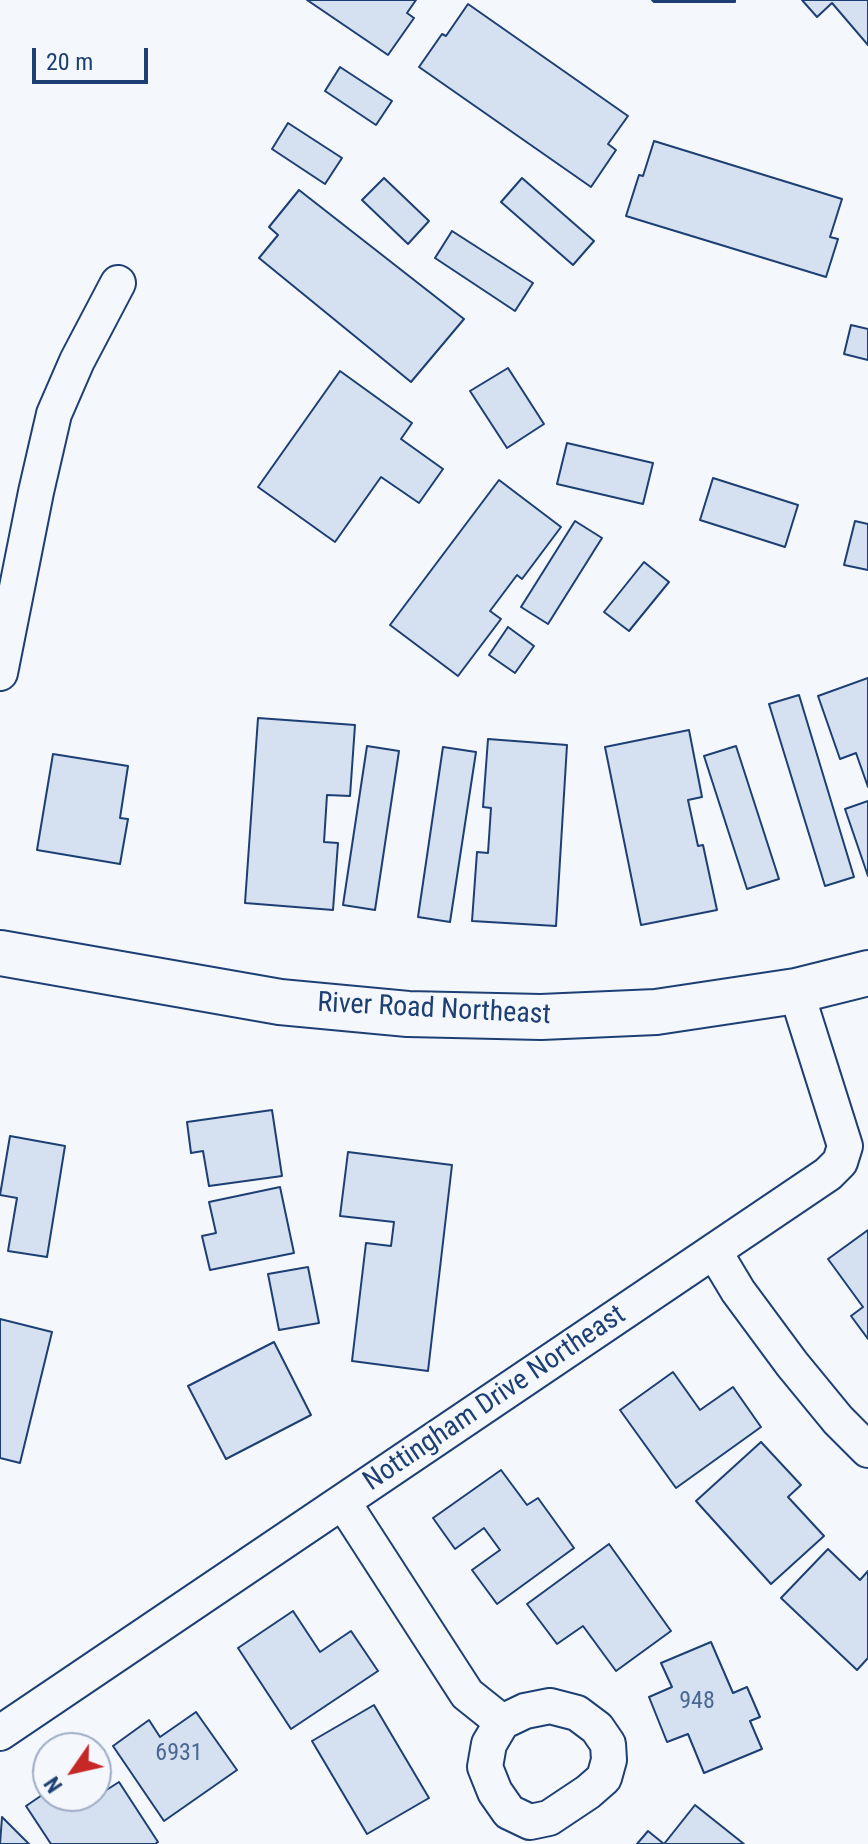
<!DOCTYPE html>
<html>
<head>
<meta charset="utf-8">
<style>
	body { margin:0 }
	#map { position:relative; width:868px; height:1844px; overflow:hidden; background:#f4f7fb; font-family:"Roboto Condensed",sans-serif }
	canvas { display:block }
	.north { position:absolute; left:32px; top:1732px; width:80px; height:80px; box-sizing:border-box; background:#f4f7fb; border:2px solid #9eadc5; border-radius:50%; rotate:236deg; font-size:22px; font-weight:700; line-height:32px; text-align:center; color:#1d3f73 }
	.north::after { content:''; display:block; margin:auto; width:28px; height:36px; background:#c62828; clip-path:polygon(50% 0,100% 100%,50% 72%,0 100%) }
	.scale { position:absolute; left:32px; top:48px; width:116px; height:36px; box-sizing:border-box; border:4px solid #1d3f73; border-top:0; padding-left:10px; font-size:24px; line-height:28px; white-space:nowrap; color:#1d3f73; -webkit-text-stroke:6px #f4f7fb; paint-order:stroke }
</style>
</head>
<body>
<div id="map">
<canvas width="868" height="1844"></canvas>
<div class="north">N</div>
<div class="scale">20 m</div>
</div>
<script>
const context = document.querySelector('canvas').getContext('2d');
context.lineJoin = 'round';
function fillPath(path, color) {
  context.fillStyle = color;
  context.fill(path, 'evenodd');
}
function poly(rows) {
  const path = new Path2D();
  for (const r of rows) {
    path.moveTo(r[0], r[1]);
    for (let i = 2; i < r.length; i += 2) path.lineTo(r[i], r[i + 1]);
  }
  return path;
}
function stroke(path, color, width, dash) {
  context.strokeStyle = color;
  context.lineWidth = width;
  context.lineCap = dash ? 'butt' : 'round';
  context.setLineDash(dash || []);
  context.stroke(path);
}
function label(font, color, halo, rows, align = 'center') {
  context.font = font + ' "Roboto Condensed",sans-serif';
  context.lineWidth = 6;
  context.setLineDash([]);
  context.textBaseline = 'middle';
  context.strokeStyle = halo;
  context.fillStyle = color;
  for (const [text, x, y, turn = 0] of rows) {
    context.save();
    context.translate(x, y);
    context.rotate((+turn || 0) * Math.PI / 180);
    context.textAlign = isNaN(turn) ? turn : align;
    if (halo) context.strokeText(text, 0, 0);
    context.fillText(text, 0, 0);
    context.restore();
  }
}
const building = poly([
	[307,0,416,0,407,13,414,18,388,55,307,0],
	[652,0,735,0,735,2,654,2,652,0],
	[802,0,868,0,868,45,832,3,817,17,802,0],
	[468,4,628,116,608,144,616,150,591,187,419,67,442,34,446,36,468,4],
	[340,67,392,101,376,125,325,91,340,67],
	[288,123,342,158,325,184,272,149,288,123],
	[654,141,842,199,830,237,838,239,826,277,626,216,639,175,643,176,654,141],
	[384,178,429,221,408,244,362,200,384,178],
	[522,178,594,241,573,265,501,202,522,178],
	[299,190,464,319,411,382,259,258,278,235,269,227,299,190],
	[452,231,533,283,515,311,435,258,452,231],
	[851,325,868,329,868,360,844,354,851,325],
	[508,368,544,424,507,448,470,391,508,368],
	[340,371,412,423,401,439,443,469,419,503,381,477,335,542,258,487,340,371],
	[567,443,653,463,643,504,557,484,567,443],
	[713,478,798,505,785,547,700,520,713,478],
	[499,480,561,527,522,579,517,575,490,611,501,619,458,676,390,625,499,480],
	[575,521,602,538,548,624,521,607,575,521],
	[855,521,868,524,868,570,844,565,855,521],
	[644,562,669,582,629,631,604,612,644,562],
	[508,627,534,646,515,673,489,655,508,627],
	[868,678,868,787,856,753,840,759,818,696,868,678],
	[799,695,854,877,825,886,769,704,799,695],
	[258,718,355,725,350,796,327,795,324,842,338,843,333,910,245,903,258,718],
	[689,730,702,797,688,800,698,846,703,845,717,910,641,925,605,747,689,730],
	[488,739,567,745,556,926,472,921,477,852,488,853,491,808,483,807,488,739],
	[367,746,399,751,375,910,343,905,367,746],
	[736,746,779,879,747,889,704,756,736,746],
	[443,747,476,752,450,922,418,917,443,747],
	[53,754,128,766,120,818,128,819,120,864,37,850,53,754],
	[868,801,868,876,845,809,868,801],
	[272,1110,282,1176,209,1186,203,1151,191,1153,187,1122,272,1110],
	[10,1136,65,1146,47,1257,8,1251,17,1198,0,1195,10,1136],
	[348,1152,452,1165,428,1371,352,1361,366,1243,391,1246,394,1222,340,1216,348,1152],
	[280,1187,294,1253,210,1270,202,1236,216,1233,209,1202,280,1187],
	[868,1230,868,1339,851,1316,863,1307,828,1259,868,1230],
	[308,1267,319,1323,279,1330,268,1274,308,1267],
	[0,1319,52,1332,20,1463,0,1458,0,1319],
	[274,1342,311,1415,226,1459,188,1386,274,1342],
	[673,1372,700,1410,733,1387,761,1427,676,1488,620,1410,673,1372],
	[761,1442,801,1485,788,1497,824,1536,771,1584,696,1501,761,1442],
	[501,1470,527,1505,538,1498,574,1548,497,1604,472,1570,500,1550,484,1528,455,1549,433,1518,501,1470],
	[609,1544,671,1631,616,1671,583,1626,557,1644,527,1604,609,1544],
	[828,1549,860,1580,868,1571,868,1658,857,1670,781,1598,828,1549],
	[293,1611,320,1652,351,1631,378,1671,291,1729,238,1648,293,1611],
	[711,1642,733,1693,747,1687,760,1717,750,1721,762,1749,704,1773,688,1734,667,1742,649,1697,672,1687,661,1663,711,1642],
	[374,1705,429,1798,367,1834,312,1741,374,1705],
	[196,1712,237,1770,164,1821,113,1746,149,1720,160,1737,196,1712],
	[119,1782,158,1842,155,1844,51,1844,26,1806,48,1791,48,1796,70,1796,78,1808,119,1782],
	[695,1805,744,1844,637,1844,648,1831,664,1844,695,1805],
	[2,1817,29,1844,0,1844,2,1817]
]);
const minor = poly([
	[0,673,36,492,54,414,77,361,118,283],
	[714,1251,738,1291,792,1364,838,1420,868,1450],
	[343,1502,467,1694,502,1722],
	[550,1706,577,1713,597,1728,608,1744,609,1760,604,1778,588,1792,549,1818,530,1822,509,1812,495,1792,485,1767,489,1744,502,1722,525,1711,550,1706],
	[0,1733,828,1174,840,1162,845,1146,796,991]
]);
const primary = poly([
	[0,953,280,1002,408,1014,541,1017,656,1012,796,991,868,973]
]);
const numberNames = [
	["948",697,1702],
	["6931",179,1754]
];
const streetNames = [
	["River Road Northeast",434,1010,3],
	["Nottingham Drive Northeast",495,1399,-34]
];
fillPath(building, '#d5e0f0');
stroke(building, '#1d3f73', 2);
stroke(minor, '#1d3f73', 38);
stroke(primary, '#1d3f73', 48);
stroke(minor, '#f4f7fb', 34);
stroke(primary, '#f4f7fb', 44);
label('24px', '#4b6792', null, numberNames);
label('28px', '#1d3f73', '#f4f7fb', streetNames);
</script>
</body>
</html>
